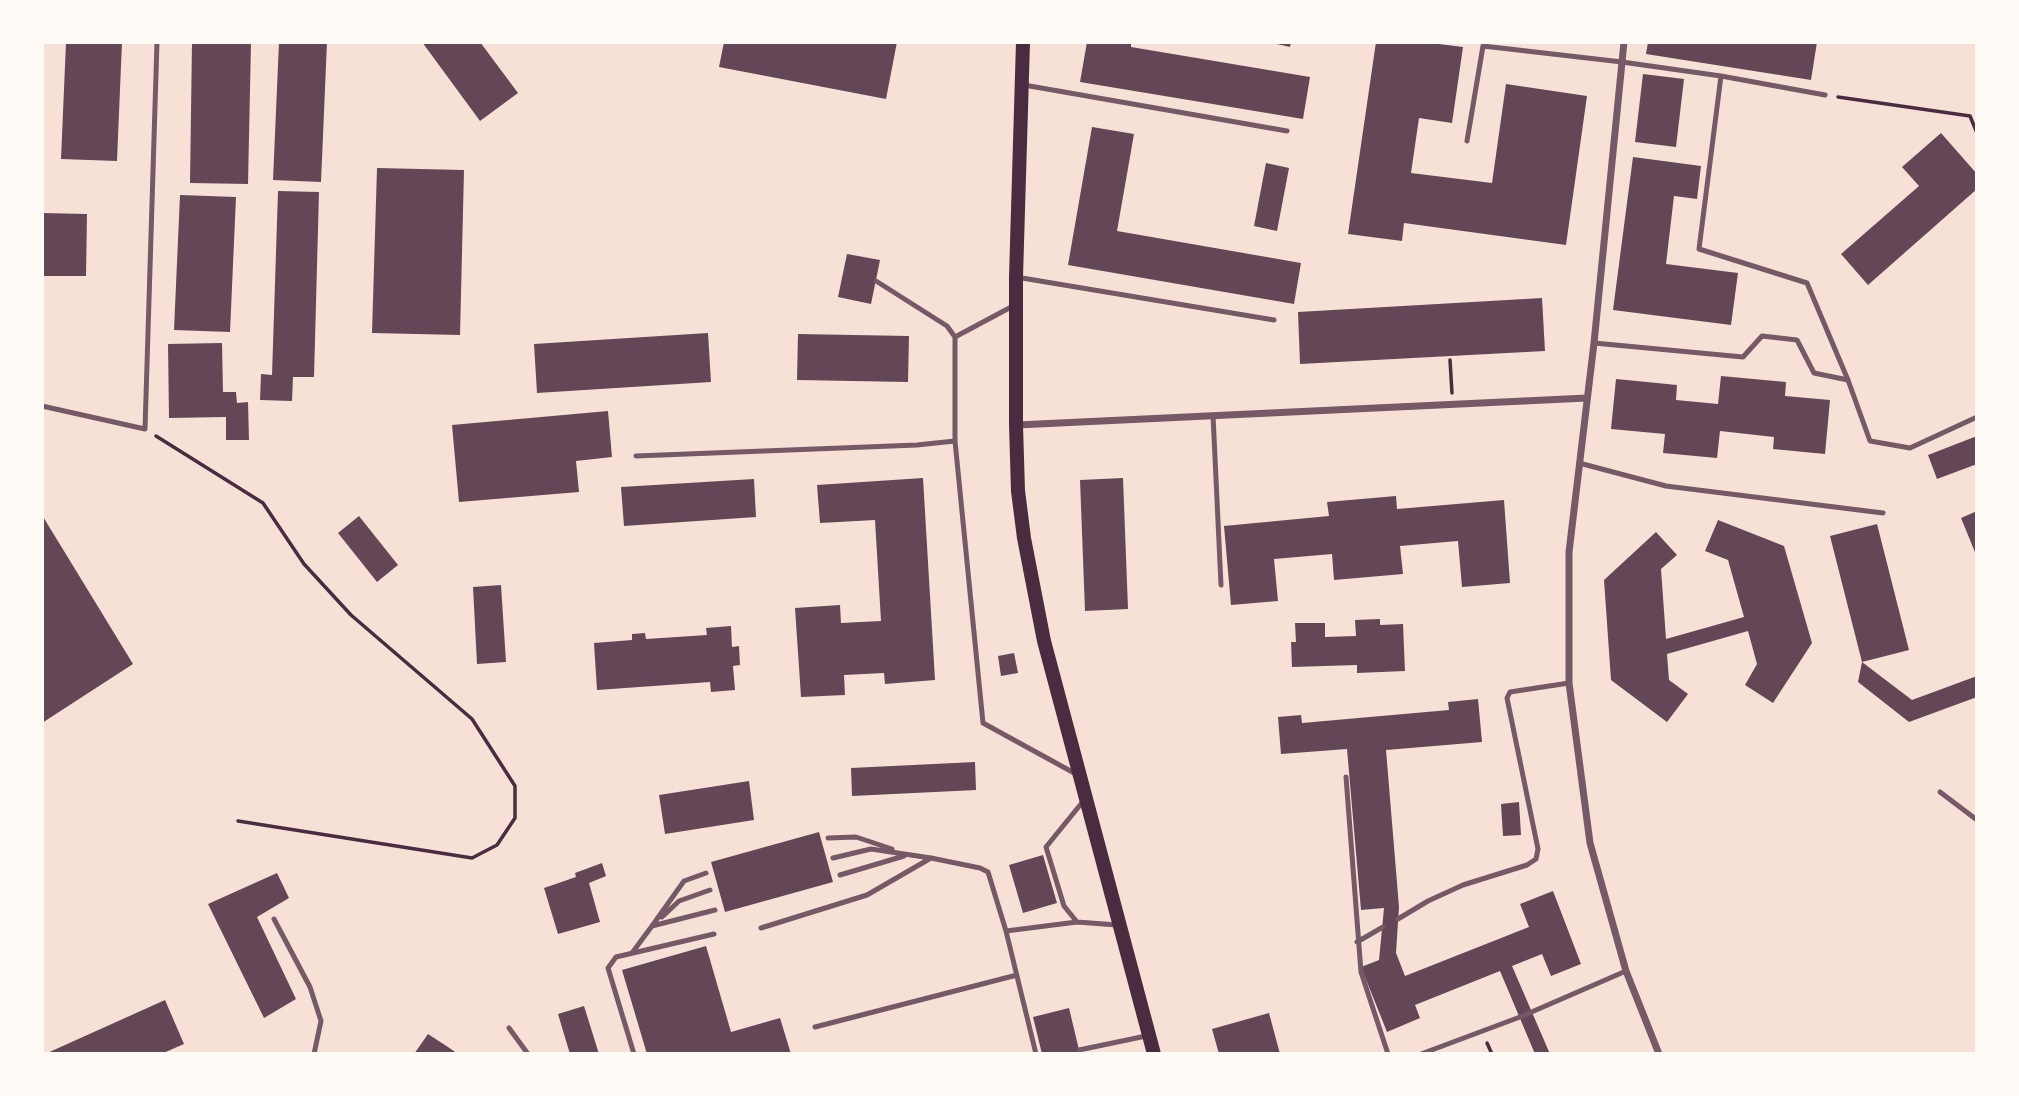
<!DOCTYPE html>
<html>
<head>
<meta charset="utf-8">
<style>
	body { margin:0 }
	#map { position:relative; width:2019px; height:1096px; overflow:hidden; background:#f7e1d7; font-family:Raleway,sans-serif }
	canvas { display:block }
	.frame { position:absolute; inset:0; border:44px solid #fffaf5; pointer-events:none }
</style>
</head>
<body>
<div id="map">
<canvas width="2019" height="1096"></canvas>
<div class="frame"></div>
</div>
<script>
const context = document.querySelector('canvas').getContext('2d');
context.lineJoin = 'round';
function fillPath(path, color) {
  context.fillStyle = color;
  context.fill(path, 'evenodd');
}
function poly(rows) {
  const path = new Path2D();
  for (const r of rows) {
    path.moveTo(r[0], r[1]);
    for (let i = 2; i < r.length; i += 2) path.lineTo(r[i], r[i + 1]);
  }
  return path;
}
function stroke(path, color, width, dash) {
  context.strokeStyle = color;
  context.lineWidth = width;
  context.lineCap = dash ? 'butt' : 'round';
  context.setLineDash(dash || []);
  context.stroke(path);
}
const building = poly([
	[66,42,122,42,117,161,61,159],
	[192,42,251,42,248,184,190,183],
	[279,42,327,42,321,182,273,180],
	[422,42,480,42,518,93,480,121],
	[724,42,897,42,886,99,719,67],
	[1087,42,1131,42,1131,47,1310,77,1303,119,1080,82],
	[1268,42,1291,42,1290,47],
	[1376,42,1423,42,1463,47,1452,123,1419,118,1411,173,1492,183,1506,84,1587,96,1566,245,1404,223,1402,241,1348,234],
	[1648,42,1817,42,1811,80,1646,54],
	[1643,74,1684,79,1676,147,1635,142],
	[1092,127,1134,134,1117,231,1301,263,1294,304,1068,265],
	[1941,133,1977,174,1977,189,1868,285,1841,254,1919,186,1902,167],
	[1633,157,1701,166,1697,199,1674,196,1666,264,1738,273,1731,325,1613,310],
	[1266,163,1289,168,1277,231,1254,226],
	[377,168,464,170,460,335,372,333],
	[278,191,319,192,314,377,293,377,292,401,260,400,261,374,272,375],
	[180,195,236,197,230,332,174,330],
	[42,213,87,214,86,276,42,276],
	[847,254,880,260,871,304,838,297],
	[1542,298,1545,351,1300,364,1298,312],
	[708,333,711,382,537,393,534,344],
	[798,334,909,336,908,382,797,380],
	[222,343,223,392,236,392,237,403,248,402,249,440,226,440,226,417,169,418,168,344],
	[1721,376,1786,382,1785,396,1830,400,1825,454,1773,449,1774,437,1720,431,1717,458,1663,453,1665,434,1611,429,1616,379,1677,385,1676,400,1718,404],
	[608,411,612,457,576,461,579,492,459,502,452,425],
	[1977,436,1977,464,1937,479,1928,455],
	[923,478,935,680,885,684,884,673,844,675,845,695,801,697,795,608,840,605,841,623,881,621,875,520,820,523,817,485],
	[1123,478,1128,609,1085,611,1080,480],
	[754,479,756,517,624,526,621,487],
	[1396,496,1397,509,1504,500,1510,583,1462,587,1458,541,1400,546,1403,574,1334,580,1332,554,1274,559,1278,601,1231,605,1224,526,1329,516,1327,502],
	[1977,511,1977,557,1961,518],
	[42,515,133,664,42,723],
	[359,516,398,565,377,582,338,533],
	[1718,520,1784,546,1812,643,1773,703,1745,685,1757,664,1748,631,1667,654,1669,680,1688,694,1667,722,1611,680,1604,580,1656,532,1677,555,1661,569,1666,639,1744,617,1728,560,1705,551],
	[1877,524,1909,650,1862,662,1912,700,1977,676,1977,697,1909,722,1858,682,1862,662,1830,536],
	[501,585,506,662,477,664,473,587],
	[1380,619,1380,625,1403,624,1405,671,1357,673,1357,665,1292,667,1291,642,1296,642,1295,623,1325,623,1325,637,1356,636,1355,620],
	[731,626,732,647,739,646,740,665,733,666,735,690,711,692,710,682,597,690,594,643,632,640,632,634,645,633,646,639,707,635,706,628],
	[1014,653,1018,673,1001,676,998,656],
	[1478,699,1482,742,1386,750,1399,907,1396,953,1405,976,1529,927,1520,904,1553,891,1581,964,1551,976,1542,954,1512,966,1550,1054,1535,1054,1500,971,1415,1005,1420,1018,1387,1032,1361,967,1379,960,1384,908,1361,910,1347,749,1281,754,1278,717,1301,715,1302,723,1449,710,1448,702],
	[975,762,976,790,852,796,851,768],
	[749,781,754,820,665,834,659,795],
	[1519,802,1521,835,1503,836,1501,804],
	[819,832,833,882,725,912,711,862],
	[1043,855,1057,903,1023,913,1009,865],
	[602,863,606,876,589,883,600,922,558,934,544,888,576,877,575,873],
	[277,873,289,898,257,917,296,999,264,1018,208,904],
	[706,946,731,1032,780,1018,791,1054,647,1054,622,970],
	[165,1000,184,1044,161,1054,45,1054],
	[584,1006,599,1054,570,1054,558,1014],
	[1069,1008,1080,1054,1042,1054,1033,1017],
	[1269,1013,1280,1054,1219,1054,1212,1029],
	[428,1034,448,1047,458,1054,414,1054]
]);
const path = poly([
	[1838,97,1970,116,1977,133],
	[1450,360,1452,393],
	[156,436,263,503,304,564,351,615,472,719,515,786,515,818,497,845,472,858,238,821],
	[1487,1043,1492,1054]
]);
const service = poly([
	[1024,85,1287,131],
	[1825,95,1721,76,1699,249,1807,283,1848,380,1870,441,1910,448,1977,417],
	[1467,141,1483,46,1622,62,1721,76],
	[1016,277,1274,320],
	[876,281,947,326,955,337],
	[1594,343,1743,357,1762,336,1797,340,1814,373,1848,380],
	[42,406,145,429,157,42],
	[1213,415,1221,585],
	[955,441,983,723,1076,774],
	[636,456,917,445,955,441,955,337,1013,306],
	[1579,463,1666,486,1883,513],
	[1346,777,1361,972,1388,1054],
	[1940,792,1977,820],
	[828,838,856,837,892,849],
	[833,858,871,849,931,858,980,868,988,872,1006,931,1036,1054],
	[840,875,904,856],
	[662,917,679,901,710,890],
	[274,919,310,987,321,1021,314,1054],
	[1398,919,1428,901,1463,885,1527,865,1536,859,1538,849,1507,698,1510,692,1569,683],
	[1077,922,1064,906,1046,847,1085,799],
	[652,926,684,881,706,873],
	[761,928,867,895,931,858],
	[1006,931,1077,922,1117,925],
	[1357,942,1383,927],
	[632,953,652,926,715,910],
	[815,1027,1017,975],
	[509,1028,528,1054],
	[1079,1050,1146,1036],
	[634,1054,608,968,616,957,714,934],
	[1421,1054,1520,1017,1626,971]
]);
const minor = poly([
	[1624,42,1594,343,1569,552,1569,683,1590,843,1626,971,1659,1054],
	[1017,425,1587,398]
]);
const secondary = poly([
	[1023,42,1016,277,1016,425,1018,491,1024,538,1044,641,1154,1054]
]);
fillPath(building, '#644757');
stroke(path, '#4a2c40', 3.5);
stroke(service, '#755966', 5);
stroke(minor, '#755966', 7);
stroke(secondary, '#4a2c40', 14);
</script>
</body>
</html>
